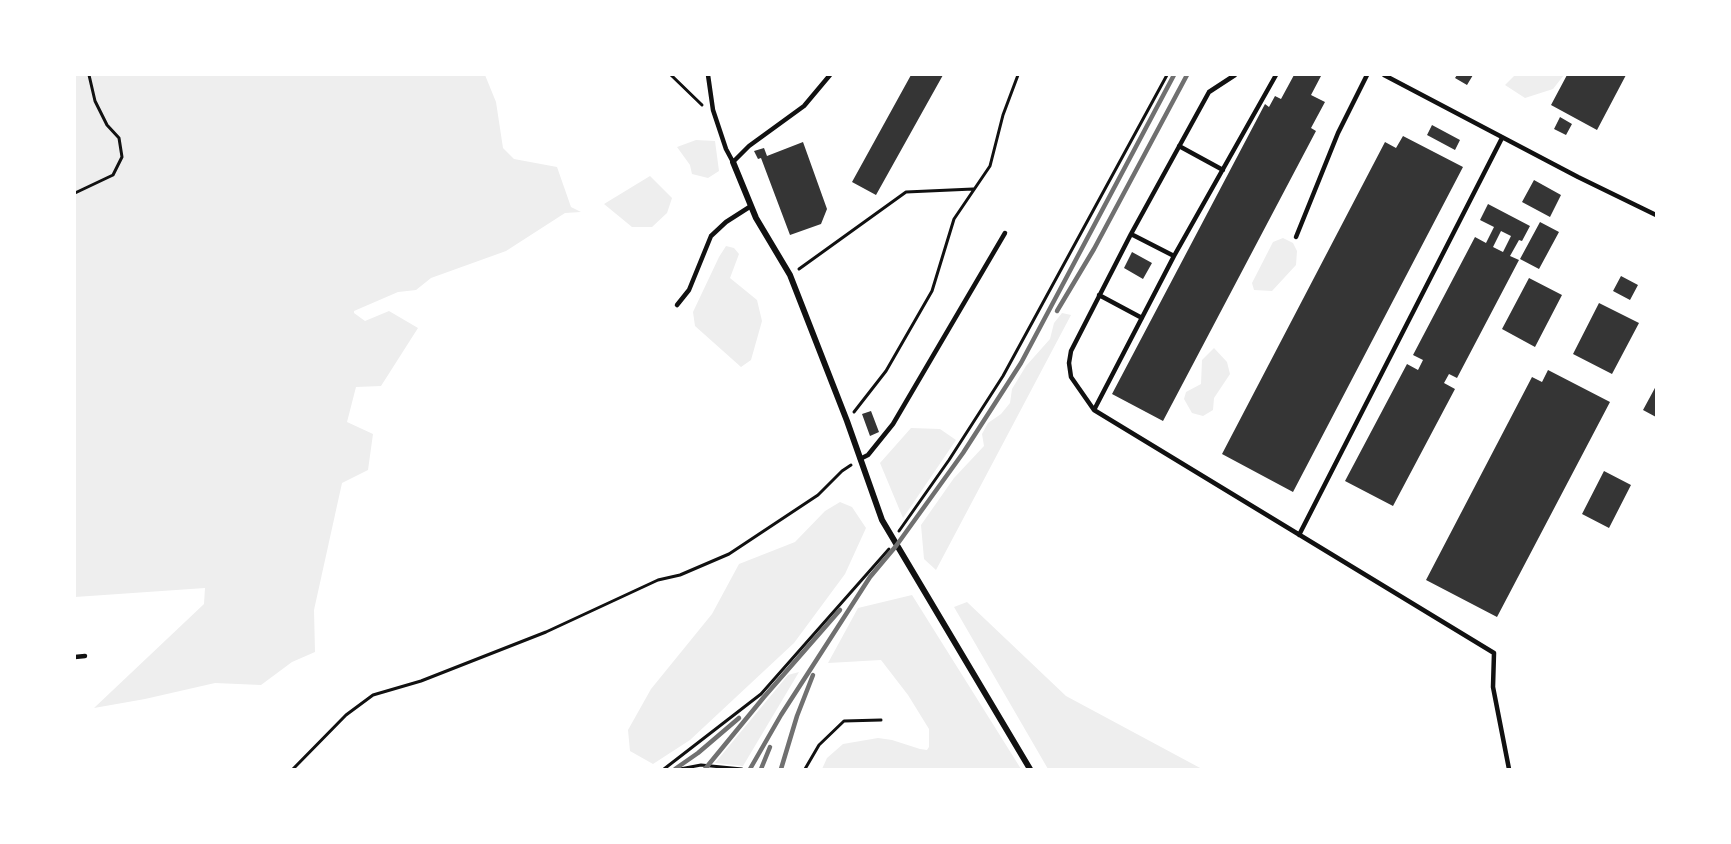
<!DOCTYPE html>
<html>
<head>
<meta charset="utf-8">
<style>
	body { margin:0 }
	#map { position:relative; width:1731px; height:844px; overflow:hidden; background:#fff; font-family:Helvetica,sans-serif }
	canvas { display:block }
	.frame { position:absolute; inset:0; border:76px solid #fff; pointer-events:none }
</style>
</head>
<body>
<div id="map">
<canvas width="1731" height="844"></canvas>
<div class="frame"></div>
</div>
<script>
const context = document.querySelector('canvas').getContext('2d');
context.lineJoin = 'round';
function fillPath(path, color) {
  context.fillStyle = color;
  context.fill(path, 'evenodd');
}
function poly(rows) {
  const path = new Path2D();
  for (const r of rows) {
    path.moveTo(r[0], r[1]);
    for (let i = 2; i < r.length; i += 2) path.lineTo(r[i], r[i + 1]);
  }
  return path;
}
function stroke(path, color, width, dash) {
  context.strokeStyle = color;
  context.lineWidth = width;
  context.lineCap = dash ? 'butt' : 'round';
  context.setLineDash(dash || []);
  context.stroke(path);
}
const green = poly([
	[75,75,485,75,496,102,503,148,514,159,557,167,571,207,581,212,565,213,506,251,431,278,416,290,398,292,354,311,354,313,365,321,389,311,418,328,381,386,356,387,347,422,373,434,368,470,342,483,314,610,315,652,292,662,261,685,215,683,145,699,94,708,204,604,205,588,75,597],
	[1515,75,1564,75,1553,89,1525,98,1505,85],
	[696,140,715,141,719,171,708,178,692,174,690,165,677,147],
	[650,176,672,198,667,213,652,227,632,227,604,204],
	[1283,238,1293,243,1297,251,1296,265,1272,291,1254,290,1252,283,1273,242],
	[726,246,734,248,739,254,730,278,757,300,762,321,751,360,741,367,695,326,693,312,719,257],
	[1062,313,1071,315,936,570,924,559,921,525,954,478,984,446,982,434,988,423,1001,414,1010,403,1012,389,1026,366,1050,339,1054,323],
	[1214,348,1227,362,1230,374,1214,398,1213,410,1203,416,1192,413,1184,399,1186,392,1201,384,1202,360],
	[911,428,940,429,956,440,903,518,880,463],
	[840,502,852,507,866,528,845,574,794,643,690,740,653,764,630,751,628,730,651,689,712,614,739,564,795,542,825,511],
	[912,595,1001,737,1021,769,822,769,827,758,843,744,878,738,892,740,920,749,927,750,929,747,929,729,908,695,881,660,828,663,858,608],
	[967,602,1066,696,1202,769,1048,769,954,607],
	[799,672,743,766,715,763,788,675]
]);
const building = poly([
	[911,75,943,75,876,195,852,182],
	[1294,75,1321,76,1311,95,1325,102,1311,128,1316,131,1163,421,1112,394,1265,104,1269,107,1275,96,1281,99],
	[1457,75,1473,75,1467,85,1455,78],
	[1567,75,1626,75,1597,130,1551,105],
	[1560,117,1572,124,1566,135,1554,129],
	[1432,125,1460,140,1455,150,1427,135],
	[1403,136,1463,167,1293,492,1222,454,1385,142,1396,148],
	[803,142,827,209,821,224,790,235,761,158,758,159,754,151,764,148,767,156],
	[1534,180,1561,195,1550,217,1522,202],
	[1488,204,1530,226,1522,241,1519,240,1510,256,1519,260,1457,378,1449,374,1444,383,1455,389,1393,506,1345,481,1407,364,1418,370,1423,360,1413,355,1475,237,1486,243,1494,227,1480,220],
	[1501,231,1511,236,1503,252,1493,247],
	[1540,222,1559,232,1539,269,1520,259],
	[1132,252,1152,263,1143,279,1124,268],
	[1621,276,1638,285,1630,300,1613,291],
	[1529,278,1562,295,1535,347,1502,329],
	[1599,303,1639,323,1612,374,1573,354],
	[1548,370,1610,402,1497,617,1426,580,1532,377,1542,382],
	[1656,386,1656,417,1643,410],
	[871,411,879,432,870,436,862,414],
	[1604,471,1631,485,1609,528,1582,514]
]);
const path = poly([
	[671,75,702,105],
	[75,193,113,175,122,157,119,138,107,125,95,101,89,75],
	[799,269,906,192,973,189],
	[854,412,886,371,932,291,954,219,990,166,1003,115,1018,75],
	[899,531,949,460,1003,376,1167,75],
	[293,769,346,715,373,695,421,681,546,632,658,580,680,575,729,554,818,495,842,471,851,465],
	[664,769,761,694,889,549],
	[680,769,701,765,742,769],
	[805,769,819,745,844,721,881,720]
]);
const service = poly([
	[708,75,713,110,726,149,733,162,749,146,804,106,830,75],
	[1276,75,1174,256,1094,410,1494,653,1493,687,1509,769],
	[1384,75,1578,177,1656,215],
	[1179,146,1223,170],
	[1131,234,1174,256],
	[1296,237,1338,133,1367,75],
	[1099,295,1142,318],
	[677,305,689,290,711,236,726,222,751,206],
	[1094,410,1071,377,1069,363,1071,351,1131,234,1209,92,1235,75],
	[860,459,868,455,893,424,1005,233],
	[1299,535,1502,138],
	[75,657,85,656]
]);
const minor = poly([
	[733,162,756,218,790,275,847,421,882,520,1030,769]
]);
const rail = poly([
	[1057,311,1094,249,1187,75],
	[675,769,698,753,739,718],
	[705,769,764,697,840,610],
	[750,769,781,715,870,577,896,546,963,453,1021,363,1174,75],
	[761,769,770,747],
	[781,769,797,716,813,675]
]);
fillPath(green, '#eee');
fillPath(building, '#353535');
stroke(path, '#111', 3);
stroke(service, '#111', 4.5);
stroke(minor, '#111', 6);
stroke(rail, '#707070', 4.5);
</script>
</body>
</html>
